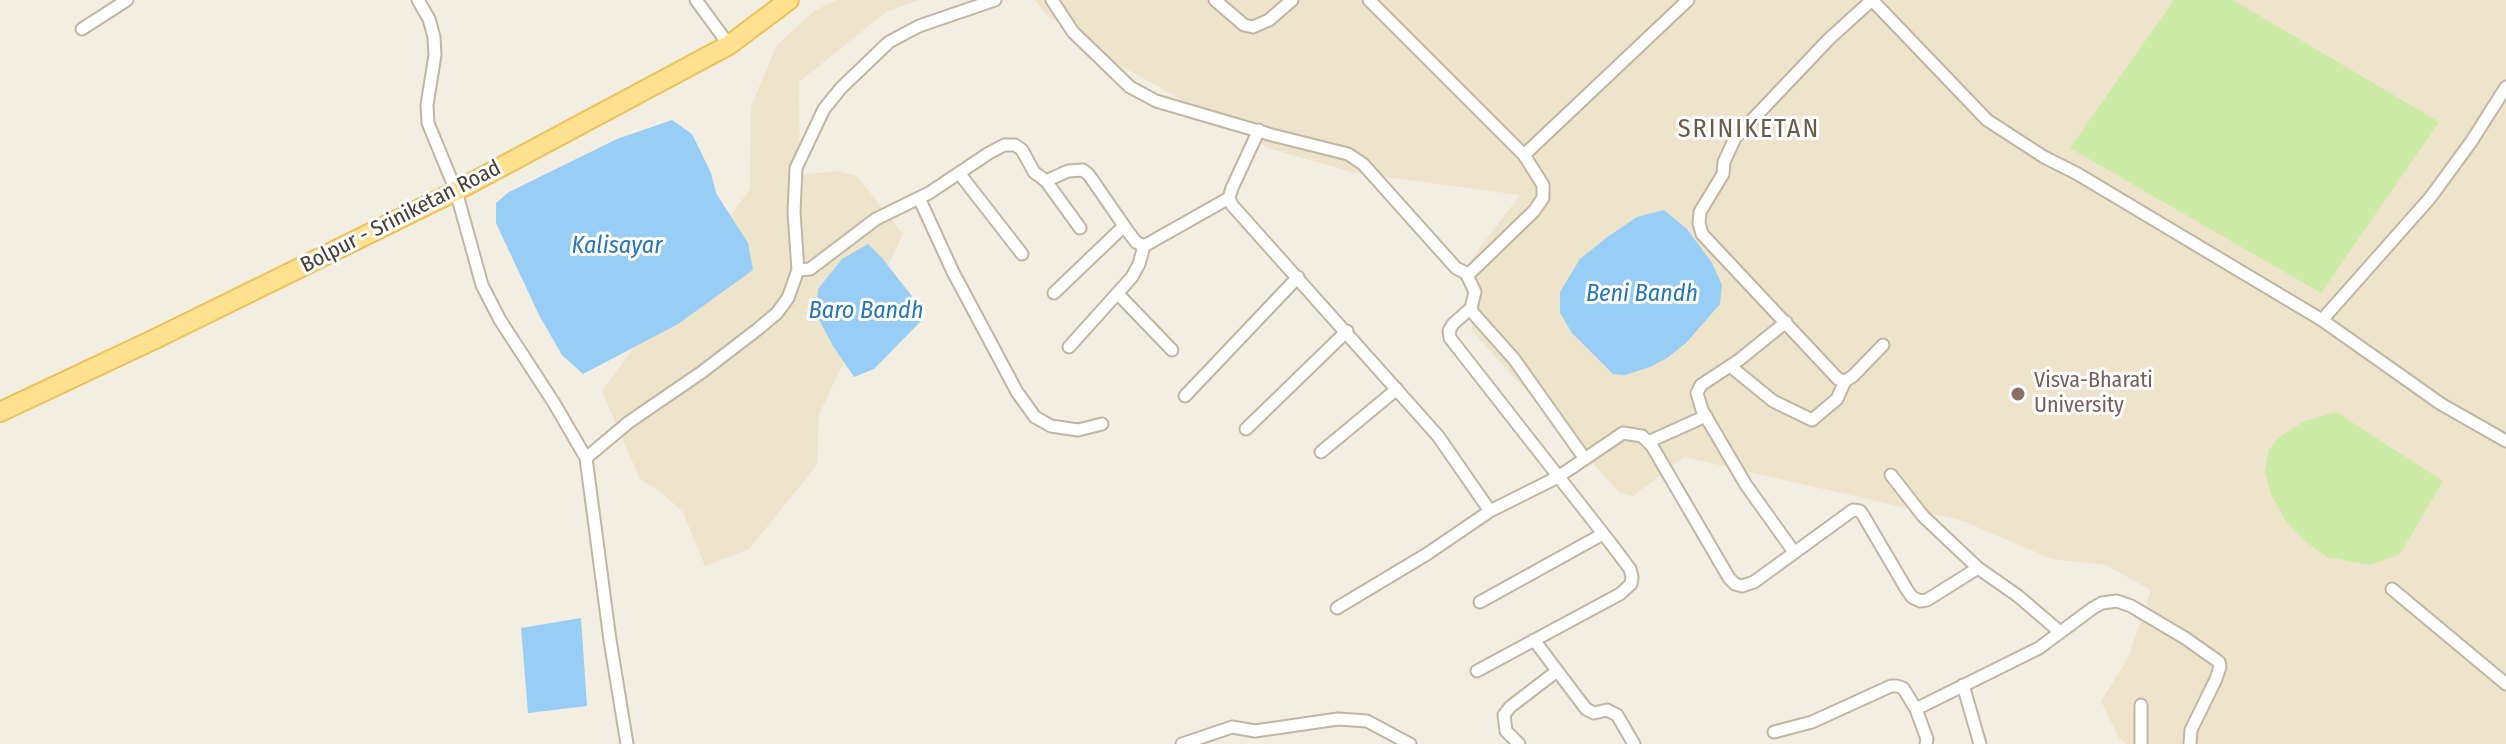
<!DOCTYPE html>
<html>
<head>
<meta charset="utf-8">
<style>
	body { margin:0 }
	canvas { display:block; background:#f3eee2 }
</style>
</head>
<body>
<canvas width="2506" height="744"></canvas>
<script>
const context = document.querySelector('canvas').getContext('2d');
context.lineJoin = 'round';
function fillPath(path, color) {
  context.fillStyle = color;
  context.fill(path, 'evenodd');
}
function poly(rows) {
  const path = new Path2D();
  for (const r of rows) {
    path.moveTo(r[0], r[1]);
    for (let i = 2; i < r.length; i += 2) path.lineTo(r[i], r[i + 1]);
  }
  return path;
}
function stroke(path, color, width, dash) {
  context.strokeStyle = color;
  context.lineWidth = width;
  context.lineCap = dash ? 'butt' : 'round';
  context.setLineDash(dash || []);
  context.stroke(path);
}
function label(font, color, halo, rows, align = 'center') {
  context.font = font + ' "Fira Sans Condensed",sans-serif';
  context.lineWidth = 6;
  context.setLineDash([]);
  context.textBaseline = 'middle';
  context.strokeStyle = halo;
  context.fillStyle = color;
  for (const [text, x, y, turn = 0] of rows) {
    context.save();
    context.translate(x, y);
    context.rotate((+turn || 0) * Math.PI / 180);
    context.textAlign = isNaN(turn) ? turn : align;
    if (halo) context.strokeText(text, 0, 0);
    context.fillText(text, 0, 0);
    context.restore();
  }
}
const education = poly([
	[837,0,919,0,886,12,799,82,800,175,837,171,857,176,903,234,819,415,817,465,749,549,705,566,683,512,663,494,640,479,602,391,750,189,751,106,777,45,814,11],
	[1035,0,2506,0,2506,744,2127,744,2119,738,2101,701,2128,658,2151,590,2105,565,2052,559,1963,521,1684,457,1633,496,1620,493,1471,330,1481,287,1469,262,1520,195,1355,173,1271,149,1112,61,1046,15]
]);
const green = poly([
	[2174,0,2233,0,2439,122,2321,293,2070,148],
	[2336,412,2443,481,2400,554,2370,565,2327,557,2306,542,2287,523,2271,494,2265,471,2269,450,2278,438,2303,422]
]);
const water = poly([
	[672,120,692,134,711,173,716,193,748,243,753,270,678,324,583,374,562,355,539,315,496,223,496,203,509,192,617,139],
	[1664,210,1687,229,1712,263,1722,285,1720,304,1686,343,1667,358,1650,367,1625,375,1613,374,1572,333,1560,313,1560,292,1580,259,1606,238,1637,217],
	[868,244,882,258,911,295,921,321,874,369,854,377,833,346,817,316,818,289,842,259],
	[581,618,587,706,528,713,521,628]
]);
const minor = poly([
	[418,0,429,19,434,37,435,55,427,105,428,123,456,191,482,285,500,320,554,403,586,458,610,640,627,744],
	[696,0,729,45],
	[1052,0,1073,32,1130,87,1156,101,1272,135,1348,154,1363,164,1456,268,1466,273,1471,272,1534,211,1543,198,1543,185,1524,155,1369,0],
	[1215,0,1244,25,1253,27,1269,20,1292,0],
	[1872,0,1987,120,2044,157,2076,173,2322,320,2441,404,2506,441],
	[1872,0,1829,39,1735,138,1724,162,1723,174,1700,212,1699,223,1702,234,1838,379,1845,381,1853,376,1883,345],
	[82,29,127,0],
	[1259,130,1232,188,1229,198,1232,205,1438,436,1490,511],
	[1524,155,1688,0],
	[959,173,1022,254],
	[1046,181,1080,228],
	[919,198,953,272,1017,392,1035,417,1051,426,1078,430,1102,424],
	[798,270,810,269,876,219,929,193,989,153,1004,145,1015,145,1022,150,1034,172,1046,181,1068,171,1083,170,1089,175,1129,233,1136,242,1144,246,1229,198],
	[1466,273,1475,292,1471,308,1473,313,1514,359,1585,459],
	[1054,293,1124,226],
	[1118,294,1172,350],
	[1471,308,1453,324,1449,331,1450,338,1612,545,1630,569,1632,577,1631,584,1620,594,1477,671],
	[2322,320,2430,198,2471,142,2506,87],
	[1786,322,1739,360,1701,385,1697,393,1702,410,1746,485,1794,552],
	[1069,347,1132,277,1139,264,1144,246],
	[1730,366,1773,401,1812,420,1837,399,1845,381],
	[1185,396,1298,277],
	[1246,429,1347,331],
	[1648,442,1706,416],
	[1321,452,1397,389],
	[586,458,629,422,702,372,758,329,777,313,788,298,798,270,794,212,796,168,824,109,841,88,889,42,919,26,995,0],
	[1891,475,1923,516,1978,568,2018,596,2060,632],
	[2392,589,2506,684],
	[1480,602,1603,534],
	[1337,608,1427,554,1490,511,1558,477,1623,433,1642,436,1652,446,1729,578,1735,584,1742,586,1754,582,1853,510,1860,511,1863,515,1907,590,1912,597,1920,601,1927,600,1978,568],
	[1534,640,1586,709,1594,713,1607,710,1617,715,1634,744],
	[1963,685,1980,744],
	[2141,705,2141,744],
	[1916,709,2039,648,2093,608,2102,603,2117,601,2131,606,2185,638,2219,662,2220,667,2216,679,2191,730,2190,744],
	[1774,732,1812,722,1891,686,1897,686,1903,688,1916,709,1927,739,1926,744],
	[1182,744,1232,727,1255,731,1338,719,1367,721,1410,744],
	[1519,744,1506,731,1504,715,1510,707,1557,671]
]);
const primary = poly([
	[0,412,157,338,456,191,729,45,789,0]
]);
const markers = [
	[2018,394,8,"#8d6e63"]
];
const streetNames = [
	["Bolpur - Sriniketan Road",401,217,-27]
];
const educationNames = [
	["Visva-Bharati",2034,381],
	["University",2034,406]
];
const waterNames = [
	["Kalisayar",617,246],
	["Beni Bandh",1642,294],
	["Baro Bandh",866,311]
];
const quarterNames = [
	["SRINIKETAN",1749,130]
];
fillPath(education, '#ede4cb');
fillPath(green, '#cbeba7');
fillPath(water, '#98cef6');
stroke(minor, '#bfb6a4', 15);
stroke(primary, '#edc256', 22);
stroke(minor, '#fff', 11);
stroke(primary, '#ffe18f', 18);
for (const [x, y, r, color] of markers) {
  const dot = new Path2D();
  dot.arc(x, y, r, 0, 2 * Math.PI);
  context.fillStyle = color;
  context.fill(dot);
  stroke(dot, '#fff', 3);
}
label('22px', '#453e32', '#fff', streetNames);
label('22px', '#785e54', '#fff', educationNames, 'left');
label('italic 24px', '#2477b8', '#fff', waterNames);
context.letterSpacing = '2px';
label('26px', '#685c49', '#fff', quarterNames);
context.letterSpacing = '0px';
</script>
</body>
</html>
